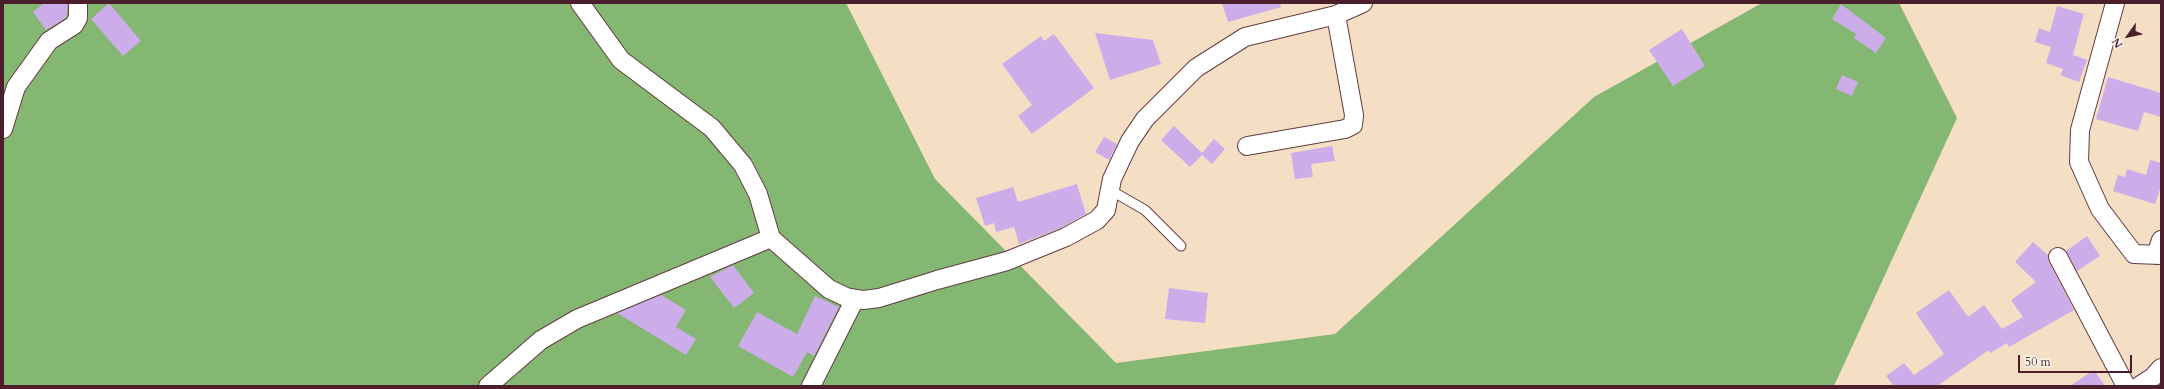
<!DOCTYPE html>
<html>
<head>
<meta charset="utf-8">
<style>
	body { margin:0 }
	#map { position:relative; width:2164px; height:389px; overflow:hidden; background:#f5dfc4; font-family:Cardo,serif }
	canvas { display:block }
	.frame { position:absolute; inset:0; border:4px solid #4a1f2b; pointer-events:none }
	.north { position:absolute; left:2108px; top:16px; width:40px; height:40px; -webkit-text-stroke:3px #fbf7ec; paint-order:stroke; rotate:237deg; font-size:11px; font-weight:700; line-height:16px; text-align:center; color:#4a1f2b }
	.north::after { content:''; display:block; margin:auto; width:14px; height:18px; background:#4a1f2b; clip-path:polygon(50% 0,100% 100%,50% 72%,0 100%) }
	.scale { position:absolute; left:2018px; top:355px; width:114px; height:18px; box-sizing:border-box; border:2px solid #4a1f2b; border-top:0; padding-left:5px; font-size:12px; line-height:14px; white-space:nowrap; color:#4a1f2b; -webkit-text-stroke:3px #fbf7ec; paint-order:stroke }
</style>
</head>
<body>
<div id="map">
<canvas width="2164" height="389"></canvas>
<div class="frame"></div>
<div class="north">N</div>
<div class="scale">50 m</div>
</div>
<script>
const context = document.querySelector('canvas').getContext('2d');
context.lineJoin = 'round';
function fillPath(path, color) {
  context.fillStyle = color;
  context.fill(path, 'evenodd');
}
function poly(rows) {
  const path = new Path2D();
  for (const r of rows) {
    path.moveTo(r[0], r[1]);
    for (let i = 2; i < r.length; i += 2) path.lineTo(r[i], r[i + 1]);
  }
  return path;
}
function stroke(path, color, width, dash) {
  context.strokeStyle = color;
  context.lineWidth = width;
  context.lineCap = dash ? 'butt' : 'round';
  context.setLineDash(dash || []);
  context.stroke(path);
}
const forest = poly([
	[3,3,846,3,935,179,1116,363,1335,334,1594,97,1762,3,1899,3,1957,118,1834,386,3,386]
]);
const building = poly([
	[44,3,68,3,66,18,46,30,33,12],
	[109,3,141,41,123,56,91,19],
	[1222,3,1280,3,1281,7,1228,22],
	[1841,4,1886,38,1876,53,1854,38,1856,34,1832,19],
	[2057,6,2084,14,2073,55,2087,60,2079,82,2060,75,2063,69,2046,63,2051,47,2035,42,2039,28,2050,32],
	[1682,29,1705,66,1673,86,1649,50],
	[1095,33,1153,40,1161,64,1110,80],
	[1054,34,1094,88,1032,134,1018,116,1032,105,1002,64,1041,36,1044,41],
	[1842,75,1858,82,1852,96,1836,89],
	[2108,77,2161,93,2161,117,2144,112,2138,131,2096,119],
	[1174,126,1202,153,1214,139,1225,149,1212,164,1202,155,1190,167,1161,140],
	[1104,137,1117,144,1109,160,1095,152],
	[1332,146,1335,161,1311,164,1313,177,1295,179,1291,153],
	[2150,160,2161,163,2161,186,2155,204,2113,191,2118,175,2125,177,2127,169,2146,175],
	[1077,184,1086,214,1061,228,1019,244,1014,227,996,232,994,223,985,226,976,198,1013,187,1018,202],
	[2087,236,2100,256,2077,271,2066,251],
	[2033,242,2048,255,2049,262,2074,310,2009,347,2007,343,1990,353,1989,350,1937,386,1894,386,1886,376,1904,363,1914,375,1944,354,1916,313,1949,290,1968,317,1984,305,2002,329,2023,317,2011,300,2036,282,2015,262],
	[733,265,754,293,734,308,710,277],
	[1169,288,1208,293,1205,323,1165,319],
	[661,295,686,310,676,327,696,339,686,355,617,313],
	[815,296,839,307,814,356,807,352,793,377,738,346,757,312,797,334],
	[2094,370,2105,386,2070,386]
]);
const service = poly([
	[1110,190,1145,210,1181,246]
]);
const minor = poly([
	[580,3,621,60,712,128,743,165,758,194,771,238,829,289,846,297,863,300,879,298,937,280,1007,261,1066,237,1097,220,1106,210,1112,179,1130,141,1145,119,1196,68,1245,37,1336,15,1363,3],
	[2115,3,2080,130,2079,162,2100,209,2134,254,2161,255],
	[3,129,16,87,49,41,74,25,78,18,78,3],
	[1247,146,1345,129,1353,125,1354,115,1336,15],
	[2156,255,2161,240],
	[2058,257,2126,386],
	[488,386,541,340,577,319,771,238],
	[811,386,855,299],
	[2139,386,2153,377,2161,368]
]);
fillPath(forest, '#83b772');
fillPath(building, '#cdacea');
stroke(service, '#643c42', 11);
stroke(minor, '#643c42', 20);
stroke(service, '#fff', 9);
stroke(minor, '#fff', 18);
</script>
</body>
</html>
